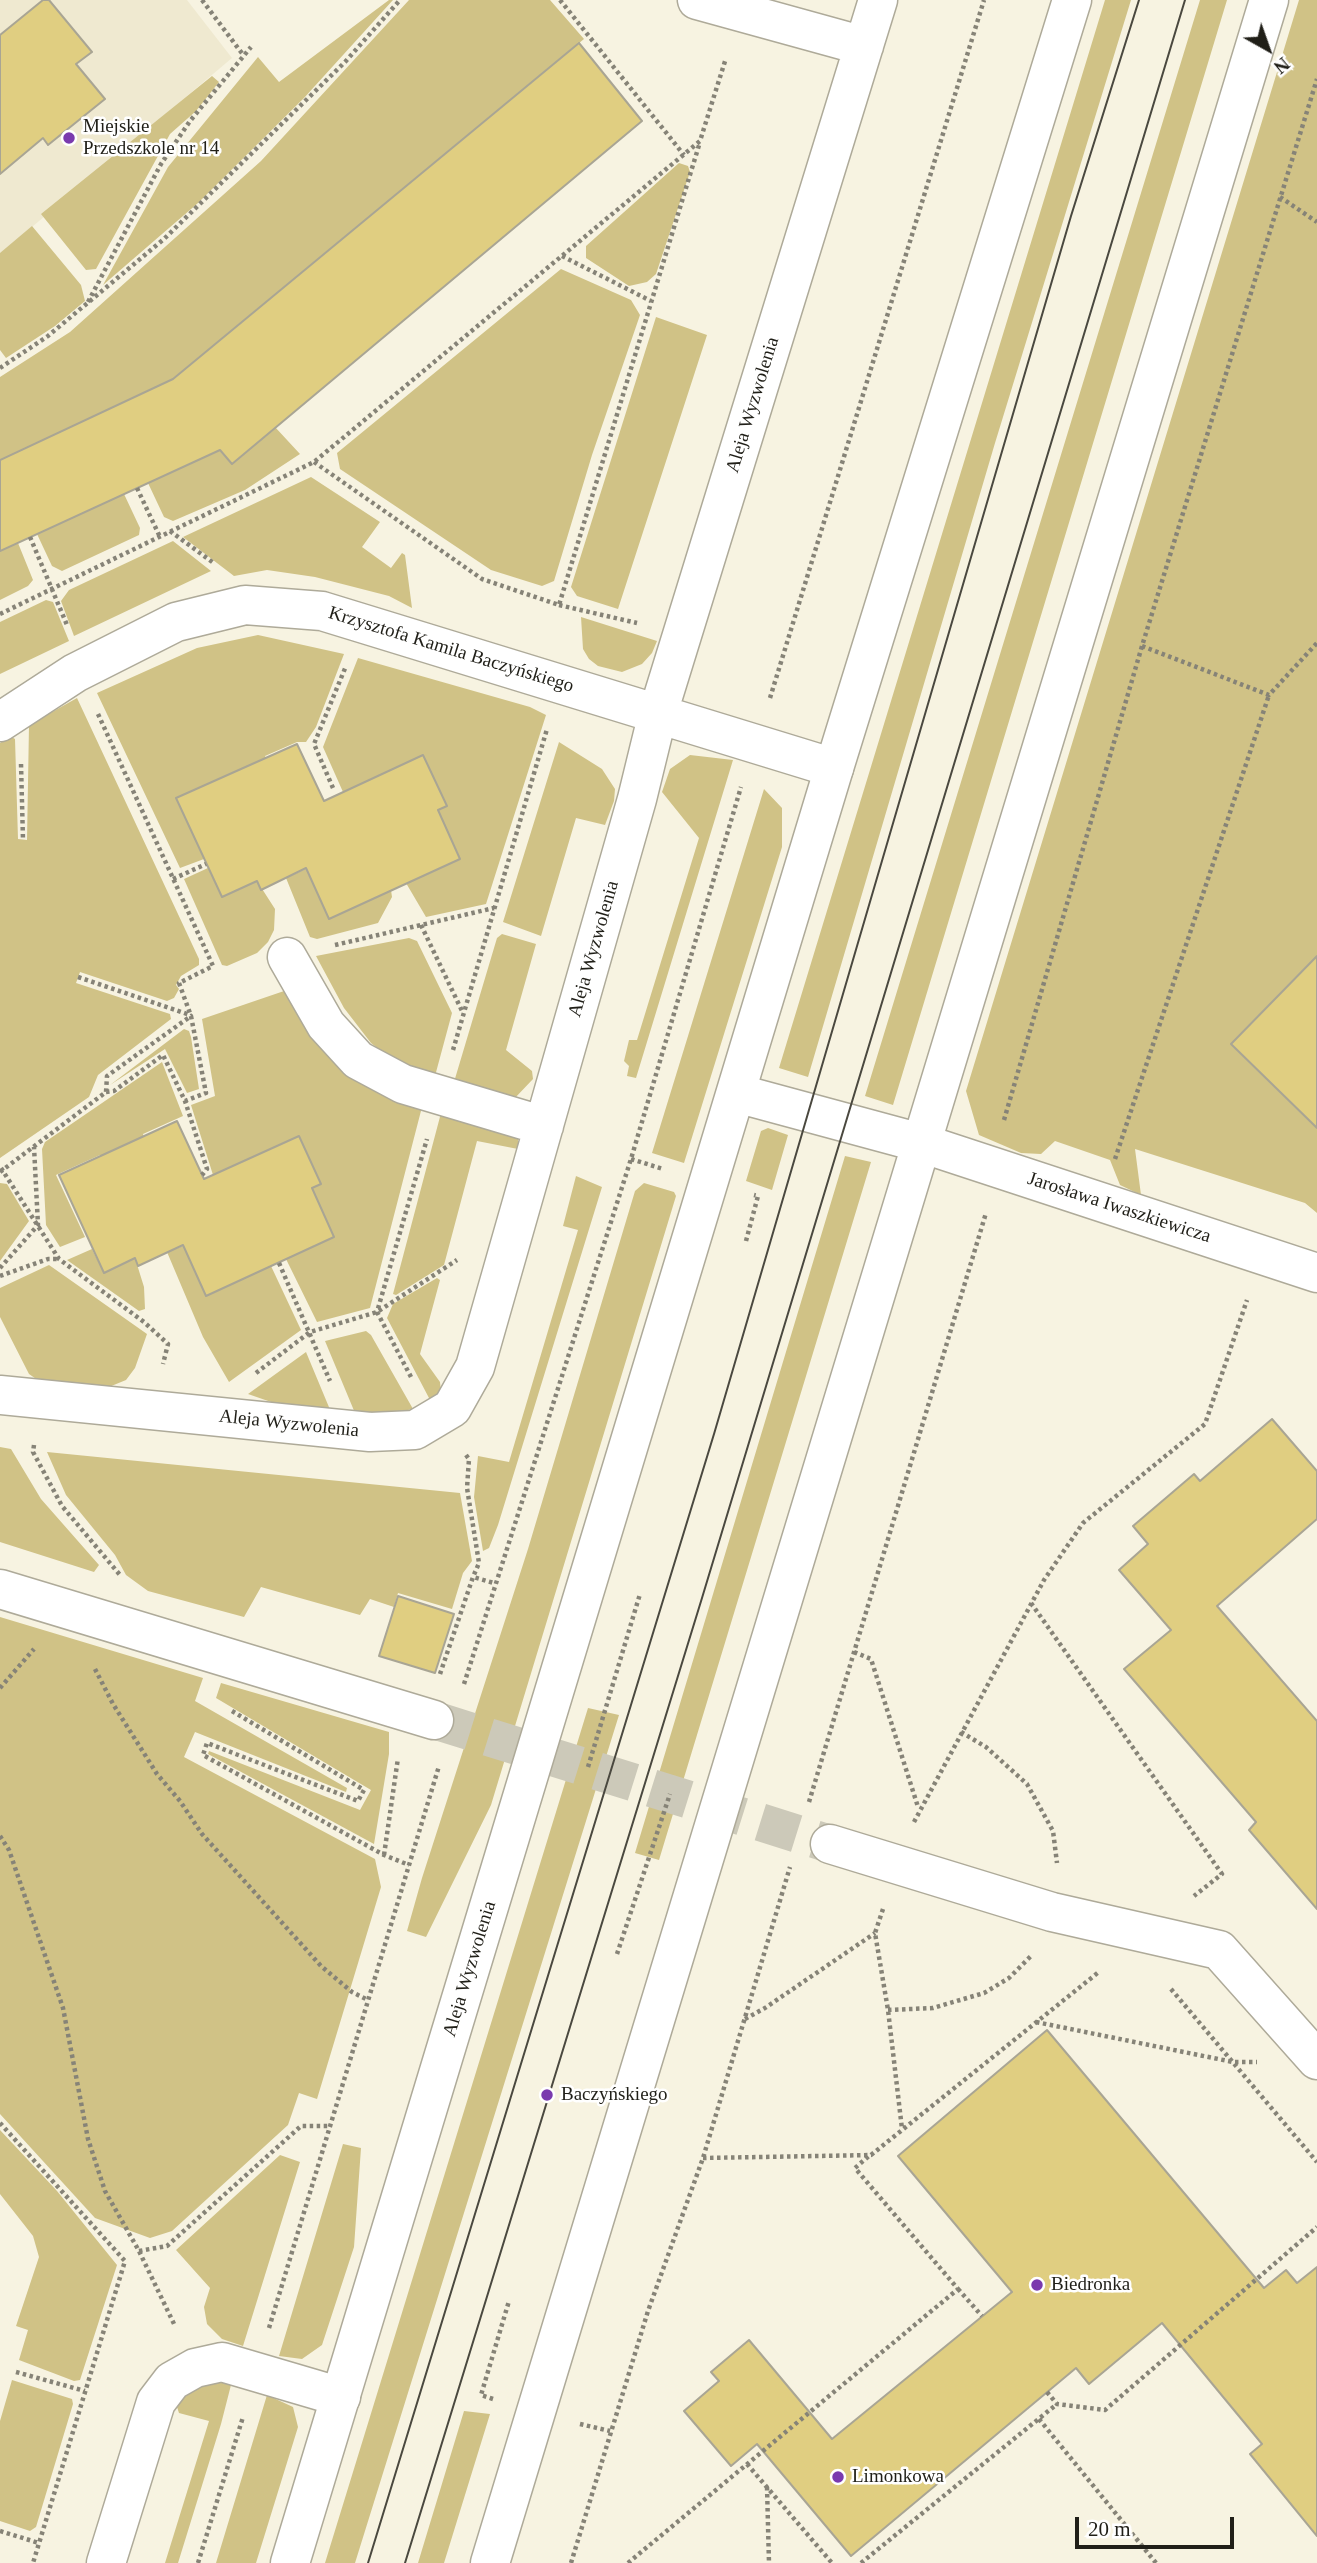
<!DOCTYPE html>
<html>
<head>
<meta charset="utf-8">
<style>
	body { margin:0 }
	#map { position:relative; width:1317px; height:2563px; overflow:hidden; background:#f7f3e1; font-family:"Times New Roman",serif }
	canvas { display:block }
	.north { position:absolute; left:1233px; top:14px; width:70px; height:70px; -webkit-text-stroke:5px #fff; paint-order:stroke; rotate:140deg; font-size:19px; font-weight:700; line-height:28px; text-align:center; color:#201f18 }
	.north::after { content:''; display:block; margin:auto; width:24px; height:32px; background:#201f18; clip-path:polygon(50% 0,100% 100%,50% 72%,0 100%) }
	.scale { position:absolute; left:1075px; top:2517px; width:159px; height:32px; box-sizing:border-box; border:4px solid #201f18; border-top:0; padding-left:9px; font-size:21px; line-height:24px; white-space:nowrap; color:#201f18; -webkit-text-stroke:5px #fff; paint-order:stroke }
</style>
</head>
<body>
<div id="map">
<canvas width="1317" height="2563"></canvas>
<div class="north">N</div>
<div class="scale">20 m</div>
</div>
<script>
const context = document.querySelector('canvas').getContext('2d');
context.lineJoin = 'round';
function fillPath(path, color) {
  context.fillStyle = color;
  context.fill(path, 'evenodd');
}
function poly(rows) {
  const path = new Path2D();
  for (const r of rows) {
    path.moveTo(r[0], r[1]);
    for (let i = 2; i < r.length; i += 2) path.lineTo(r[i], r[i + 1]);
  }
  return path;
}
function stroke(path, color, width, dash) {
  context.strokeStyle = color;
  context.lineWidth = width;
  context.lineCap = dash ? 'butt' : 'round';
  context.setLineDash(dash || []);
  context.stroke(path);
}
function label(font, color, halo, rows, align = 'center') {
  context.font = font + ' "Times New Roman",serif';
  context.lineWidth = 5;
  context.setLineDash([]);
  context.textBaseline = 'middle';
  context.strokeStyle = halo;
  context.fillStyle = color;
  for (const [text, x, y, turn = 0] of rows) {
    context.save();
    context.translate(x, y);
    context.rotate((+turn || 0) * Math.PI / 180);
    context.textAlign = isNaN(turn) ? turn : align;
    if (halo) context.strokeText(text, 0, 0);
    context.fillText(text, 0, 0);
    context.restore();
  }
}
const built = poly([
	[0,0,187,0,232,58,0,254]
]);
const green = poly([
	[389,0,393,0,304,98,198,203,103,285,168,167,258,57,279,82],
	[409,0,550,0,584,39,173,379,0,460,0,377,70,332,261,161],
	[1105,0,1131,0,995,443,808,1077,779,1068],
	[1200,0,1227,0,893,1105,865,1096],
	[1299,0,1317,0,1317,1213,1305,1203,1135,1149,1141,1195,1120,1185,1110,1160,1055,1141,1041,1154,1021,1153,979,1135,966,1091],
	[212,76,219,82,196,111,170,134,96,269,86,270,41,214],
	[679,163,688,166,690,172,656,274,647,282,629,286,586,258,586,246],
	[32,226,81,285,85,301,55,326,6,358,0,350,0,253],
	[561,269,631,300,640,315,592,455,554,581,542,586,491,570,340,469,337,453],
	[656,317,707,335,618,609,577,596,571,587],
	[275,427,300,454,245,490,173,521,164,517,148,483,218,449,232,464],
	[311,477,380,522,362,547,391,568,402,553,405,555,412,608,389,596,315,577,267,570,234,576,183,537],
	[124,494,140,528,139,535,62,571,52,566,37,534],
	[173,541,211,571,74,636,61,601,69,590],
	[18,543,33,580,28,586,0,600,0,551],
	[46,600,53,602,69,641,0,674,0,622],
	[581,617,657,641,652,653,642,664,622,672,598,666,589,659,583,649],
	[258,635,344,654,316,727,306,742,297,742,265,756,269,765,216,780,176,798,204,859,180,868,97,693,197,648],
	[358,658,530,707,546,715,486,904,426,917,406,883,460,858,438,810,447,805,423,755,343,792,323,747],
	[77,698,199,959,199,965,181,976,176,985,179,989,174,998,167,1001,80,972,76,983,170,1014,171,1019,98,1075,89,1097,0,1158,0,743,10,736,15,739,18,839,27,840,29,725],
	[559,742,602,769,615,789,614,801,605,825,576,818,541,936,503,922],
	[690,755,733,760,636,1078,627,1076,629,1066,624,1061,629,1040,637,1040,699,838,662,792,670,769],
	[764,789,782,808,782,847,684,1163,652,1153],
	[208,868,222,897,257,881,275,909,274,930,268,942,257,953,227,966,222,965,184,879],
	[306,869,329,919,391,890,392,897,378,923,317,939,310,937,286,878],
	[502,934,536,944,506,1050,532,1071,533,1079,514,1099,454,1082,497,938],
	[409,938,417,941,452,1013,435,1076,395,1062,371,1043,344,1008,316,956],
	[287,990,422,1107,370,1308,317,1322,286,1259,334,1237,312,1188,299,1136,213,1175,191,1105,215,1096,202,1019],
	[184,1029,189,1031,191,1037,199,1089,187,1093,165,1049,110,1085],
	[162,1062,183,1116,143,1134,146,1144,105,1163,100,1155,56,1175,85,1237,60,1247,46,1225,42,1149,45,1142],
	[441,1113,518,1139,518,1149,477,1141,444,1265,396,1295,393,1294],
	[768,1128,788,1135,772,1190,746,1181,761,1131],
	[845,1156,871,1162,659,1860,635,1853],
	[576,1176,602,1187,498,1525,489,1548,483,1551,474,1497,478,1456,509,1462,578,1230,563,1226],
	[0,1183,7,1184,29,1221,0,1261],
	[644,1183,674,1192,676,1196,491,1805,426,1937,407,1931,422,1878,528,1549,635,1191],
	[183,1246,206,1295,271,1266,301,1330,229,1382,203,1337,167,1252],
	[92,1249,104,1273,135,1258,144,1287,145,1309,139,1311,67,1260],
	[49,1265,147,1334,135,1368,126,1380,104,1389,42,1383,29,1374,0,1317,0,1288],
	[437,1278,440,1280,420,1354,440,1382,441,1391,433,1399,429,1398,387,1318,393,1304],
	[366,1331,371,1335,413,1409,394,1413,355,1413,325,1341],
	[306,1352,331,1412,271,1402,248,1394],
	[0,1447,11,1449,41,1499,99,1565,94,1572,0,1542],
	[47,1452,460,1493,472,1561,463,1573,452,1609,398,1593,394,1607,370,1599,360,1615,261,1587,244,1617,148,1591,126,1575,115,1555,66,1495],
	[0,1617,203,1678,195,1701,347,1788,346,1792,195,1732,184,1757,375,1859,381,1887,317,2099,299,2093,288,2125,172,2231,150,2238,95,2218,0,2114],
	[221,1683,389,1732,389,1754,374,1844,208,1754,209,1751,360,1810,371,1790,216,1698],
	[588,1708,619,1715,355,2563,325,2563],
	[0,2130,57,2191,117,2265,80,2380,74,2381,19,2360,28,2330,16,2326,39,2257,33,2236,0,2194],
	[343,2144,361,2148,354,2247,322,2345,302,2359,279,2356],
	[280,2155,300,2162,243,2346,222,2339,207,2324,204,2307,210,2288,176,2250],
	[12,2380,72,2399,73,2404,36,2527,30,2531,0,2521,0,2421],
	[217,2381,231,2385,221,2424,178,2563,165,2563,209,2421,179,2413,174,2398,185,2389],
	[267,2395,293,2407,298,2427,256,2563,216,2563],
	[464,2411,490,2414,444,2563,418,2563]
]);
const building = poly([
	[43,0,49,0,92,52,76,64,105,99,48,145,43,138,0,174,0,35,43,0],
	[579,43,642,121,232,464,220,450,0,551,0,460,173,379,579,43],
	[297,744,324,801,423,755,447,806,438,810,460,859,329,919,306,868,261,890,257,881,222,897,176,798,297,744],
	[1317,956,1317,1128,1231,1044,1317,956],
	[177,1121,204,1179,299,1136,321,1184,312,1188,334,1237,206,1296,183,1245,138,1266,135,1258,104,1273,59,1175,177,1121],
	[1272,1419,1317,1471,1317,1519,1217,1606,1317,1721,1317,1909,1249,1830,1256,1822,1124,1669,1171,1630,1119,1570,1148,1544,1133,1526,1194,1474,1200,1481,1272,1419],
	[398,1596,454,1614,435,1673,379,1656,398,1596],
	[1047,2030,1264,2288,1286,2270,1297,2283,1317,2267,1317,2536,1250,2454,1262,2444,1162,2323,1089,2384,1076,2368,851,2556,757,2444,731,2466,684,2411,719,2381,711,2372,749,2340,832,2439,1012,2292,898,2156,1047,2030]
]);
const minorTunnel = poly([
	[434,1720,830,1844]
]);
const path = poly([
	[202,0,244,56],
	[560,0,684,155],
	[1280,197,1317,222],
	[562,256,651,301],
	[88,302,161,164,190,121,251,47],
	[0,368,48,336,164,239,345,62,400,0],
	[314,462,482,579,559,605,700,142],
	[137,488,160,537],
	[170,531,215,564],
	[30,537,67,625],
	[559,605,637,623],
	[0,614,314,462,700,141,726,58],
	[1142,646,1269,695,1317,643],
	[770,698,984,0],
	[98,714,213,966,179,983,191,1016],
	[21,764,23,840],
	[333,788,314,744,346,666],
	[173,879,206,864],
	[421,925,463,1013],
	[335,945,494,908],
	[78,977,190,1015],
	[453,1050,547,729],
	[106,1092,114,1091,163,1055,185,1101,207,1169,202,1175],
	[1004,1120,1142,646,1317,79],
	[631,1159,663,1169],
	[1115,1159,1269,695],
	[1,1168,59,1259,144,1322,168,1344,163,1364],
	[0,1172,106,1092,107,1076,191,1016,206,1093,185,1101],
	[746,1241,758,1196,754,1195],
	[279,1263,330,1381],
	[0,1268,38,1225,34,1147],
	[0,1276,48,1259,59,1259],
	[256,1373,310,1332,377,1312,457,1260],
	[411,1377,377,1312,427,1139],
	[34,1445,33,1452,62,1506,120,1575],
	[466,1455,469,1459,467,1488,479,1563,473,1577],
	[1031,1603,1222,1874,1194,1896],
	[854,1652,871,1659,918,1807],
	[95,1669,113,1704,157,1774,180,1801,202,1834,321,1966,352,1992,368,2000],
	[440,1674,473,1577,494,1583],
	[464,1684,631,1159,741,787],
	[0,1688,34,1649],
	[232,1711,364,1790,358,1801,207,1743,203,1755,384,1855,409,1865],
	[961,1732,986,1747,1027,1784,1053,1831,1057,1863],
	[588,1767,640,1594],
	[809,1802,986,1213],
	[914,1822,1044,1580,1083,1523,1205,1424,1247,1300],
	[0,1836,9,1850,63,2008,88,2139,105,2191,139,2251,175,2326],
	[384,1855,398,1758],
	[883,1909,875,1933,888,2010,902,2129],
	[617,1954,670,1794],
	[1171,1989,1317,2162],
	[888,2010,933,2008,984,1993,1009,1978,1032,1955],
	[745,2019,765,2008,875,1933],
	[1036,2022,1233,2062,1257,2062],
	[0,2123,125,2261,33,2563],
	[703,2158,871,2155,1100,1971],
	[139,2251,167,2246,301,2126,329,2126],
	[958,2289,982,2316],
	[269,2328,439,1766],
	[16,2372,85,2391],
	[1047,2392,1057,2404,1105,2410,1317,2227],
	[493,2399,481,2395,509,2301],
	[1039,2419,1156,2563],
	[580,2424,610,2431],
	[747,2464,832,2563],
	[767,2487,769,2563],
	[0,2531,39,2543],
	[198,2563,243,2417],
	[571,2563,648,2311,703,2158,790,1867],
	[628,2563,958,2289,855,2168,870,2155],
	[861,2563,1057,2404]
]);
const minor = poly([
	[697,0,864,46],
	[0,722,75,673,176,622,245,605,322,611,834,768],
	[287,957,326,1025,358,1060,403,1084,544,1126],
	[921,1143,1317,1273],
	[0,1395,370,1432,415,1430,452,1408,475,1367,637,799,658,713,878,0],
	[0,1589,434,1720],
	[830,1844,1052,1912,1219,1950,1317,2060],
	[106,2563,156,2402,172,2381,195,2368,222,2362,341,2397]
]);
const major = poly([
	[736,1093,921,1143],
	[290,2563,834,768,1072,0],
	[490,2563,1269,0]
]);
const tram = poly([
	[368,2563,714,1434,1071,216,1139,0],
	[405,2563,702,1598,1185,0]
]);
const markers = [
	[69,138,7,"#7a3aae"],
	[547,2095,7,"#7a3aae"],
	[1037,2285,7,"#7a3aae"],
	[838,2477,7,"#7a3aae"]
];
const poiNames = [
	["Miejskie",83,127],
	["Przedszkole nr 14",83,149],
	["Baczyńskiego",561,2095],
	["Biedronka",1051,2285],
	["Limonkowa",852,2477]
];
const streetNames = [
	["Aleja Wyzwolenia",753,405,-73],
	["Krzysztofa Kamila Baczyńskiego",451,650,17],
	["Aleja Wyzwolenia",594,949,-74],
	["Jarosława Iwaszkiewicza",1119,1208,18],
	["Aleja Wyzwolenia",289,1424,6],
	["Aleja Wyzwolenia",470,1969,-73]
];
fillPath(built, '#efe9d0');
fillPath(green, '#d0c286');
fillPath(building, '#e0ce81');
stroke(building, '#a9a594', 2);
stroke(minorTunnel, '#ccc9b9', 38, [38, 19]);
stroke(minor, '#aeaa99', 41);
stroke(major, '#aeaa99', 41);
stroke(path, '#868377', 4.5, [3.5, 3.5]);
stroke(minor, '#fff', 38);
stroke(major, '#fff', 38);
stroke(tram, '#4a483f', 2);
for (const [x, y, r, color] of markers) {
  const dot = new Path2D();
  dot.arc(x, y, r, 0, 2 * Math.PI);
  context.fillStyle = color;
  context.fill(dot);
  stroke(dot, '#fff', 2.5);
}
label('19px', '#201f18', '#fff', poiNames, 'left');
label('19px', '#201f18', '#fff', streetNames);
</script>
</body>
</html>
